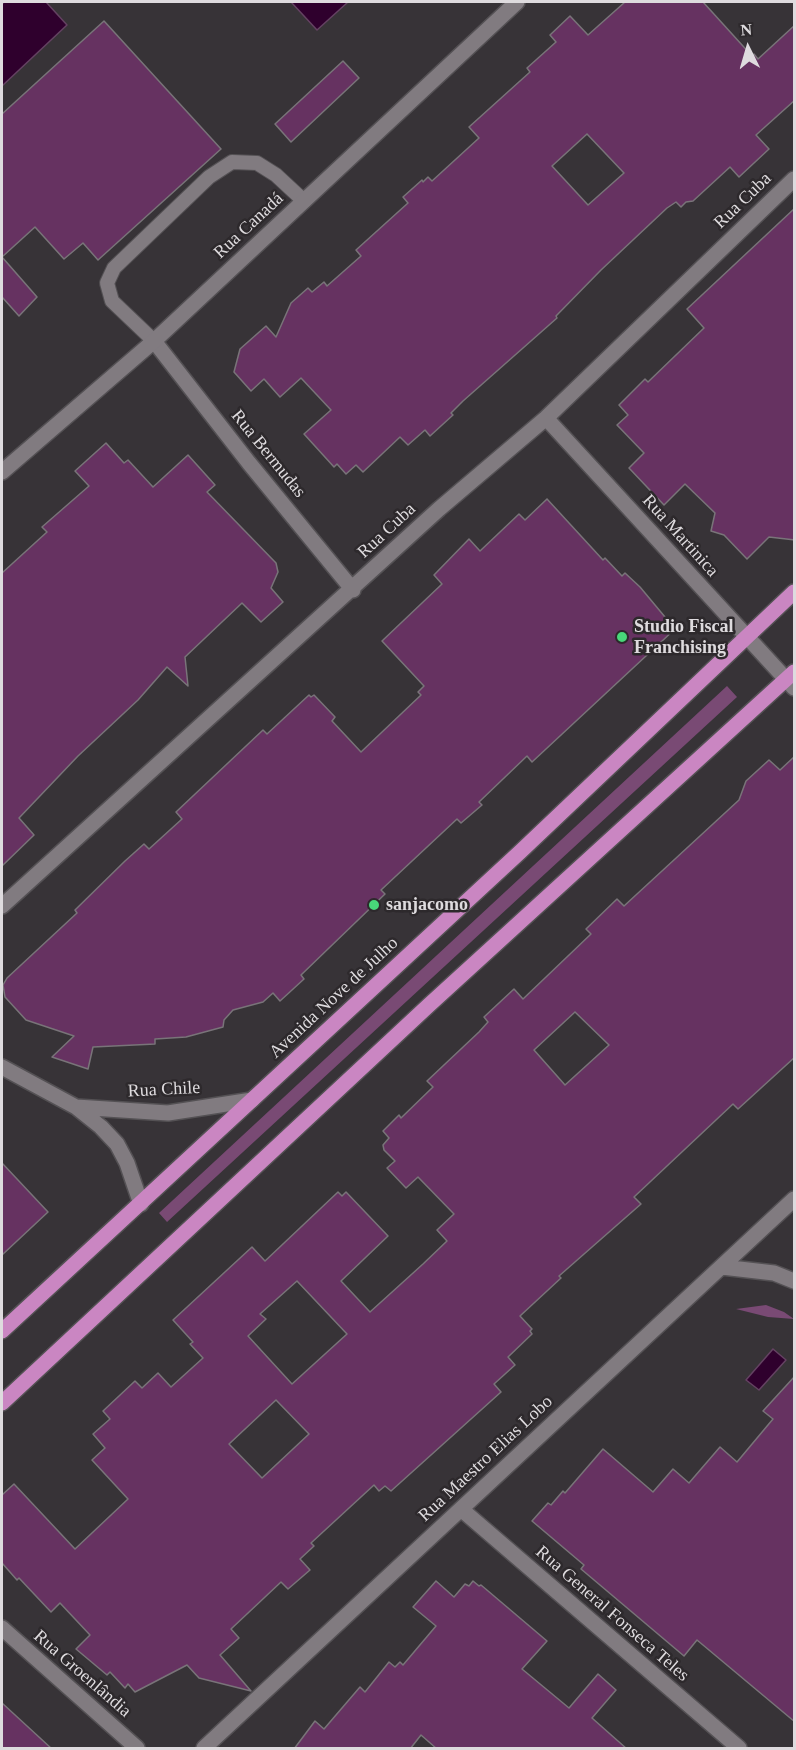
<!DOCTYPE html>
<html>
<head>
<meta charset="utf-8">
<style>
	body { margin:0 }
	#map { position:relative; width:796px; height:1750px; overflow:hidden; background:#373337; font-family:"Times New Roman",serif }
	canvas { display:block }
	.frame { position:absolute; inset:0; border:3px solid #dedbde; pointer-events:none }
	.north { position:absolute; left:718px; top:18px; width:60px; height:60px; -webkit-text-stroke:4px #2d292c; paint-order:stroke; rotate:355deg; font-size:16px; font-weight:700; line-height:24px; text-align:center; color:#dedbde }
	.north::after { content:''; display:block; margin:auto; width:21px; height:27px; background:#dedbde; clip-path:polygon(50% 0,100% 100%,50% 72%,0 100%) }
</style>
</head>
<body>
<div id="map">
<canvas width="796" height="1750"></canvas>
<div class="frame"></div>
<div class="north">N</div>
</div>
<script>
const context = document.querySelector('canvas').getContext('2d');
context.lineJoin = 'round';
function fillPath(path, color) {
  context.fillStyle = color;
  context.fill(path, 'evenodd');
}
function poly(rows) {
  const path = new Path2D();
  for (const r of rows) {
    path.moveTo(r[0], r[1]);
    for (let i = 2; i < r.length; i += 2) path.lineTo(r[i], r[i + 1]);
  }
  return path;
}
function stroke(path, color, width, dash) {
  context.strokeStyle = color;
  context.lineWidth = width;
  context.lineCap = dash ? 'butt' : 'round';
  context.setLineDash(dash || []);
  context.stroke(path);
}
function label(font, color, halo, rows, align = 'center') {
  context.font = font + ' "Times New Roman",serif';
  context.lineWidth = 5;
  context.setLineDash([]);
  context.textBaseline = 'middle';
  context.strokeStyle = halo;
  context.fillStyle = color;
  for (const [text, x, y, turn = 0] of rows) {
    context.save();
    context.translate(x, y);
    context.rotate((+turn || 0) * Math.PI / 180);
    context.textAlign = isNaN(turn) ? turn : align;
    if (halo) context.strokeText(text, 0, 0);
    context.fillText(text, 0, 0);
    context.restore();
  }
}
const green = poly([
	[727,686,737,697,167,1222,159,1213],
	[766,1305,784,1312,794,1319,768,1317,736,1309]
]);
const water = poly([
	[4,2,46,2,67,25,2,86,2,4,4,2],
	[291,2,348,2,317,30,291,2],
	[773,1349,786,1360,759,1390,746,1380,773,1349]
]);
const building = poly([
	[625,2,703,2,752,56,754,54,758,59,795,25,795,100,756,135,769,149,739,177,730,167,693,201,686,202,681,207,676,202,667,208,601,270,556,316,557,318,463,401,451,413,453,415,430,436,425,430,408,445,400,437,363,472,356,465,346,474,337,464,334,467,304,434,331,410,301,378,280,397,264,379,251,391,234,372,240,349,266,326,276,337,291,303,308,288,312,292,324,282,327,286,361,256,356,250,408,203,403,197,422,180,423,182,428,177,432,181,479,138,469,127,530,72,527,68,556,42,550,35,570,16,588,35,625,2],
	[587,134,624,173,588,205,552,166,587,134],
	[104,21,221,149,98,260,83,243,64,259,35,227,2,257,2,114,104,21],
	[343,61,359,78,291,142,275,124,343,61],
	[795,208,795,540,769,537,747,559,724,535,711,531,715,513,685,484,664,505,629,468,644,453,617,425,628,415,619,405,645,379,648,382,704,328,687,309,795,208],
	[2,257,37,297,19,316,2,297,2,257],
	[106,443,124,463,128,460,153,487,188,455,215,485,207,492,276,563,278,572,271,588,283,602,261,622,242,603,185,657,188,686,167,667,138,700,78,756,19,818,34,835,2,866,2,573,47,532,42,527,89,486,75,471,106,443],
	[547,499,603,560,605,558,622,576,625,573,640,587,675,629,532,762,527,756,479,802,482,805,461,823,457,819,381,890,385,894,301,975,304,979,280,1001,273,993,263,1002,233,1010,224,1020,223,1027,186,1037,155,1039,155,1044,93,1047,88,1069,52,1057,74,1036,26,1020,5,997,3,985,7,978,77,913,75,910,125,861,144,844,149,849,182,819,176,812,263,730,267,734,309,695,311,697,314,695,335,717,332,721,361,752,421,695,418,692,424,686,382,641,442,584,434,575,469,539,480,551,519,514,525,520,547,499],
	[795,756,795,1057,738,1109,733,1104,634,1197,641,1204,559,1276,561,1278,520,1316,532,1329,530,1331,532,1334,508,1357,515,1365,494,1384,501,1392,391,1491,385,1486,379,1491,374,1485,311,1543,314,1546,300,1559,310,1570,288,1589,281,1582,231,1629,239,1638,220,1655,251,1691,199,1678,187,1665,135,1692,128,1684,125,1688,110,1672,107,1675,76,1649,90,1635,60,1603,51,1612,19,1578,17,1580,2,1563,2,1495,14,1484,75,1549,128,1499,92,1460,105,1448,93,1434,110,1419,103,1411,135,1381,142,1388,158,1373,171,1387,203,1358,190,1344,193,1342,173,1320,252,1247,265,1261,338,1192,342,1196,346,1192,388,1236,341,1281,370,1312,423,1264,447,1241,437,1230,454,1214,418,1177,406,1188,387,1168,395,1161,384,1150,383,1145,389,1138,383,1131,399,1115,401,1118,433,1087,427,1081,479,1032,488,1022,484,1017,514,989,523,999,591,934,586,929,617,899,624,906,739,800,746,781,769,760,780,770,795,756],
	[575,1012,609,1045,565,1085,534,1050,575,1012],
	[297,1281,347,1334,292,1384,248,1336,266,1319,260,1314,297,1281],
	[276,1400,309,1434,262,1478,229,1444,276,1400],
	[2,1163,48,1212,2,1255,2,1163],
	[795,1376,795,1722,697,1640,684,1656,581,1569,584,1565,532,1521,548,1503,551,1505,563,1491,565,1493,603,1449,653,1492,673,1469,689,1483,720,1447,737,1462,773,1419,763,1411,795,1376],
	[436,1581,454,1597,465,1584,469,1586,473,1581,479,1586,481,1585,547,1641,522,1669,569,1708,598,1674,616,1690,592,1718,627,1749,437,1749,421,1735,410,1749,294,1749,315,1721,324,1729,360,1687,365,1692,389,1662,395,1667,400,1662,403,1665,436,1626,413,1607,436,1581],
	[2,1703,52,1749,2,1749,2,1703]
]);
const lane = poly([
	[154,341,112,301,107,283,114,268,209,177,232,162,257,163,276,175,304,201]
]);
const street = poly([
	[154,341,249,463,353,590],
	[546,418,794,688],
	[2,906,439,509,546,418,794,179],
	[2,1067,76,1107,101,1127,117,1144,127,1163,141,1204],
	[76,1107,168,1113,252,1100]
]);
const secondary = poly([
	[2,472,154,341,517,2],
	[722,1267,774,1273,794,1281],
	[461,1509,739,1748],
	[2,1628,137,1748],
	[204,1748,794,1199]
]);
const primary = poly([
	[2,1331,520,852,794,592],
	[2,1403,429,1005,794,672]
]);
const markers = [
	[622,637,6,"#48d779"],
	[374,905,6,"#48d779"]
];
const streetNames = [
	["Rua Cuba",743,201,-44],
	["Rua Canadá",249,226,-43],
	["Rua Bermudas",268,454,51],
	["Rua Cuba",387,531,-43],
	["Rua Martinica",680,536,48],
	["Avenida Nove de Julho",334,998,-43],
	["Rua Chile",164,1090,-3],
	["Rua Maestro Elias Lobo",486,1459,-43],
	["Rua General Fonseca Teles",612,1614,41],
	["Rua Groenlândia",82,1674,41]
];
const poiNames = [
	["Studio Fiscal",634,627],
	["Franchising",634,648],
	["sanjacomo",386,905]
];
fillPath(green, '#794a74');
fillPath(water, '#2f002d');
stroke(water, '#644262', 1.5);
fillPath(building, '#663261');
stroke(building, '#797479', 1.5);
stroke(lane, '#545154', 16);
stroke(street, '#545154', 18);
stroke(secondary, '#545154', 18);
stroke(primary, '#545154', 18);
stroke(lane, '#817b80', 14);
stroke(street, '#817b80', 15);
stroke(secondary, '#817b80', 15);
stroke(primary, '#ca86c2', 15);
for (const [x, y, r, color] of markers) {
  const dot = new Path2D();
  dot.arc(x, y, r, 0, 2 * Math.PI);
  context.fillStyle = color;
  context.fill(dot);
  stroke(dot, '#2d292c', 2);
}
label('18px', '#dedbde', '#2d292c', streetNames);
label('bold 18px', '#dedbde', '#2d292c', poiNames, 'left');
</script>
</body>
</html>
